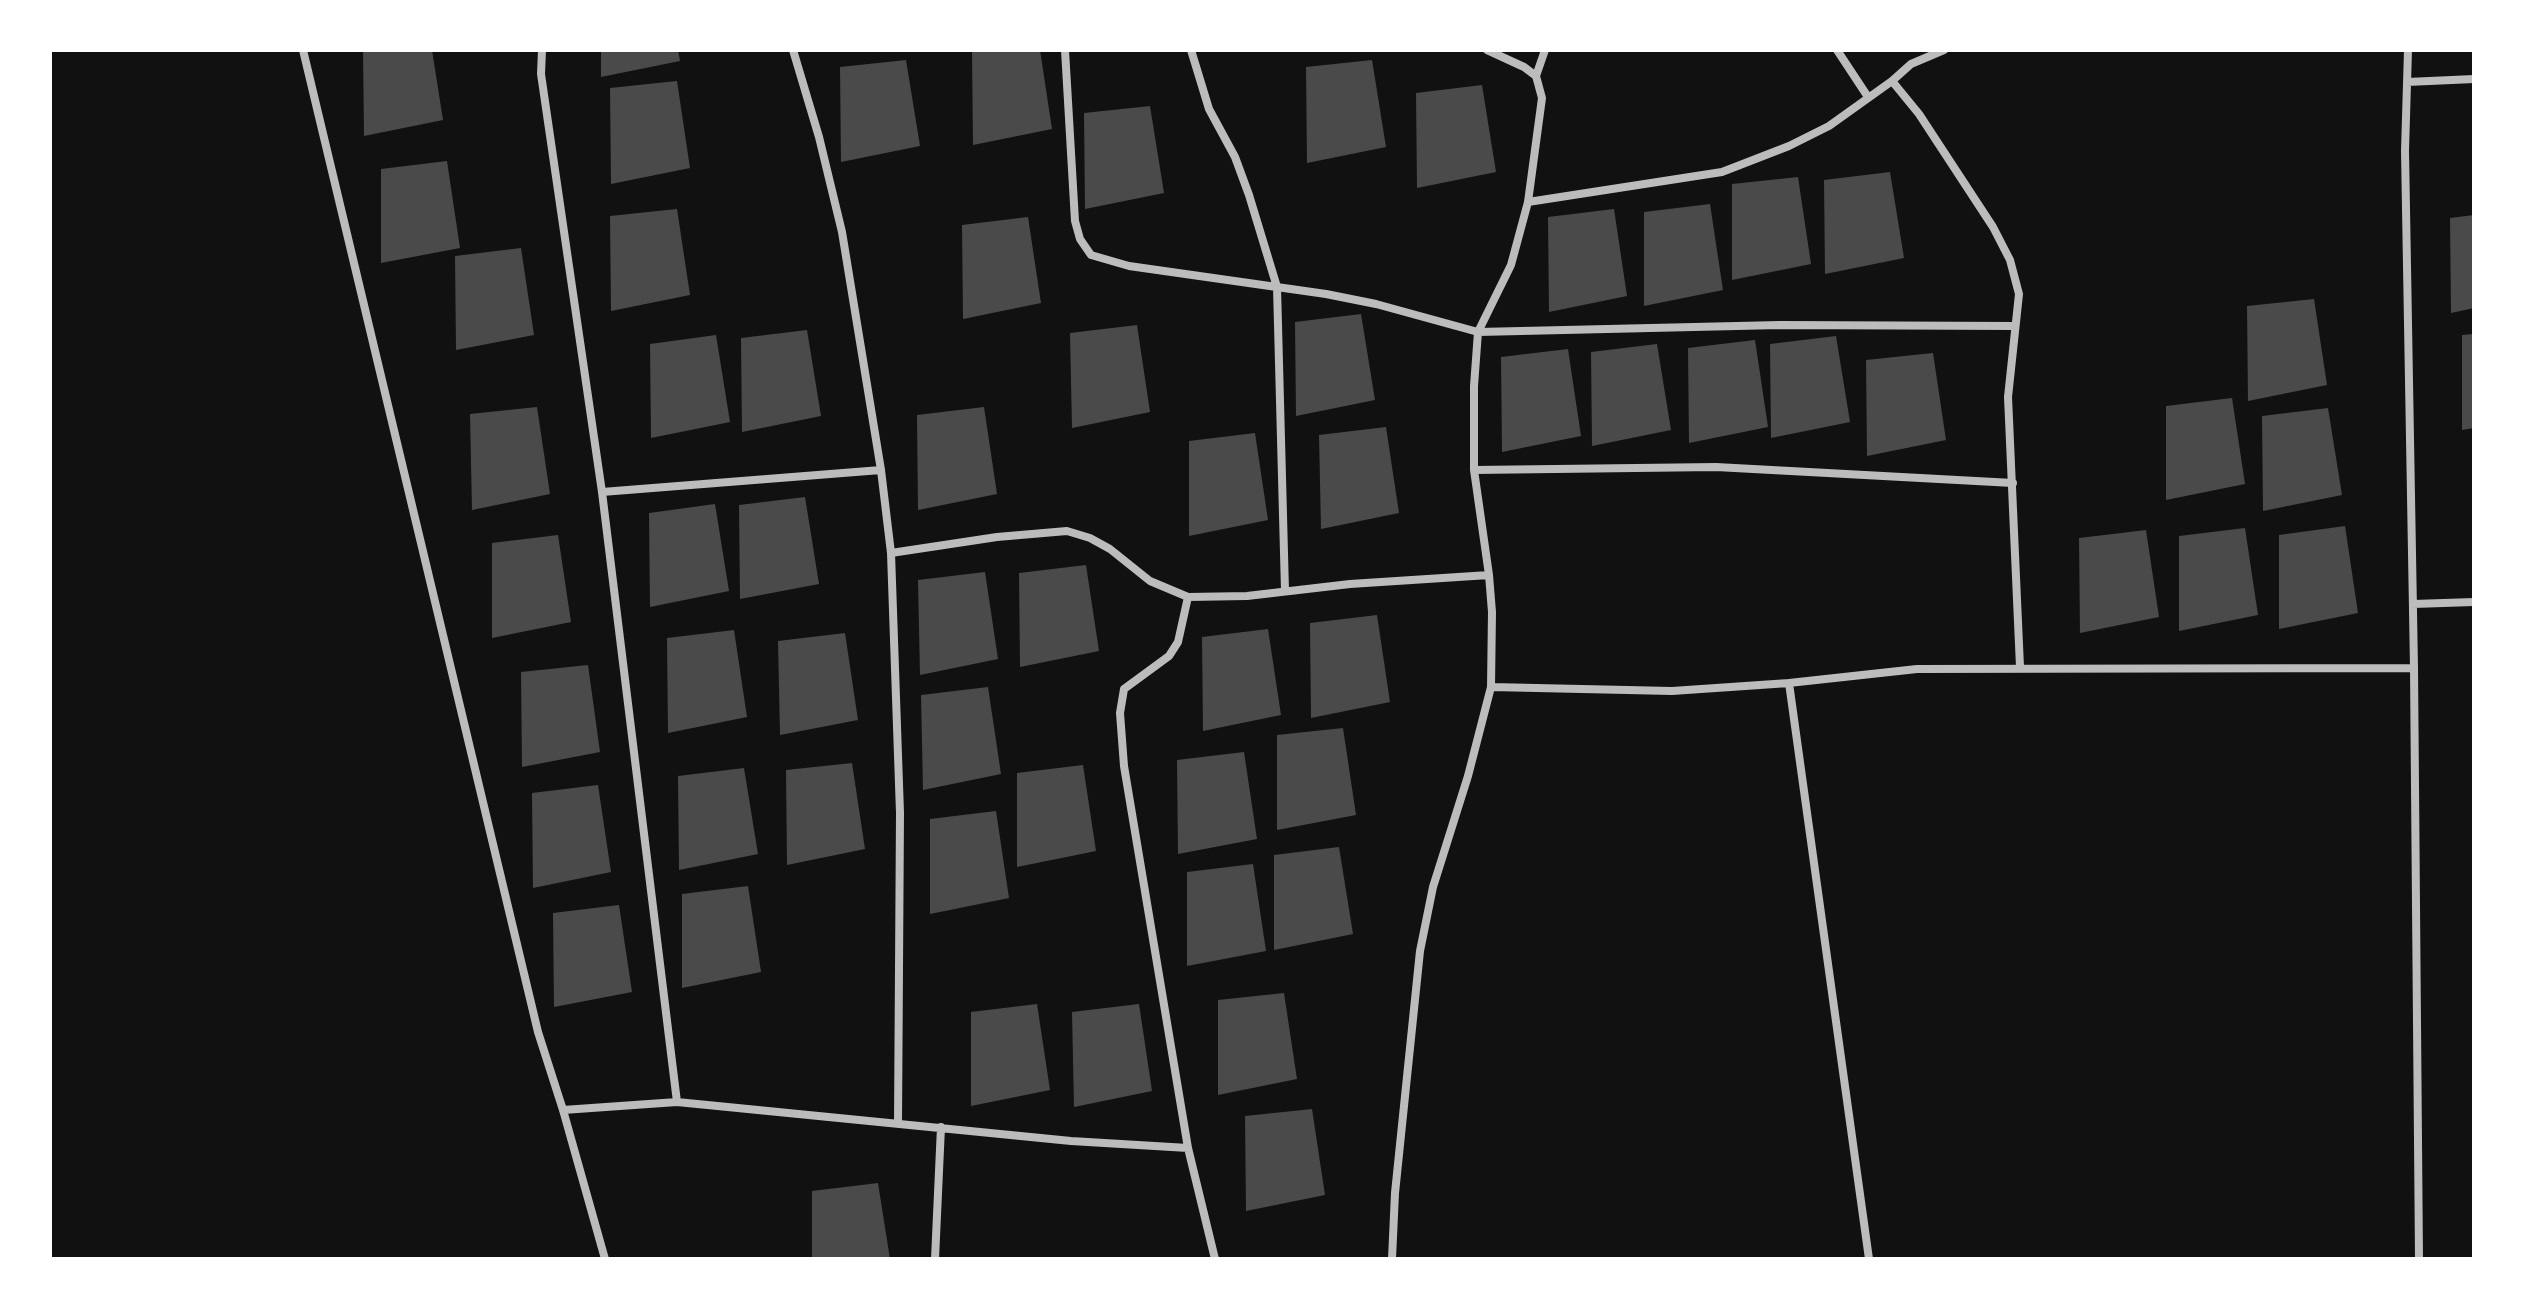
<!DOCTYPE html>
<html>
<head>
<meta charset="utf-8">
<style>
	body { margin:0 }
	#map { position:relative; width:2524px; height:1309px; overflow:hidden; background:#111; font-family:Poppins,sans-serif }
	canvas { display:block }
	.frame { position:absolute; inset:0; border:52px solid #fff; pointer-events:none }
</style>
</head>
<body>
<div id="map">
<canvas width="2524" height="1309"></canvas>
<div class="frame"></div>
</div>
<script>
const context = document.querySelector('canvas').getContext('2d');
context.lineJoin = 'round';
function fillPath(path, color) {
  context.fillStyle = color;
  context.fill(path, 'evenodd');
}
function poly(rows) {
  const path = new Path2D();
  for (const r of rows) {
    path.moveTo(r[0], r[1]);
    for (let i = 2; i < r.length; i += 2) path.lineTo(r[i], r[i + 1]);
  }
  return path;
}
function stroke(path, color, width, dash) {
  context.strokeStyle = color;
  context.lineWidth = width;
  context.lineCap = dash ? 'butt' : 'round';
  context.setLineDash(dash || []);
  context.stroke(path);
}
const building = poly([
	[363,50,432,50,443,120,364,136],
	[601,50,678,50,680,61,601,77],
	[1040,50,1052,129,973,145,972,51],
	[906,60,920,146,841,162,840,67],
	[1372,60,1386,147,1307,163,1306,67],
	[677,81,690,168,611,184,610,88],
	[1482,85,1496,172,1417,188,1416,93],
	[1150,106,1164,193,1085,209,1084,113],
	[447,161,460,248,381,263,381,169],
	[1890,172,1904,258,1825,274,1824,180],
	[1798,177,1811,264,1732,280,1732,184],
	[1710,204,1723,290,1644,306,1644,212],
	[677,209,690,295,611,311,610,216],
	[1614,209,1627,296,1549,312,1548,217],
	[2474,215,2474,308,2451,313,2450,218],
	[1028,217,1041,303,963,319,962,225],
	[521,248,534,335,456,350,455,256],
	[2314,299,2327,385,2248,401,2247,306],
	[1361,314,1375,400,1296,416,1295,322],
	[1137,325,1150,412,1072,428,1070,333],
	[807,330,821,416,742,432,741,338],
	[2474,334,2474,428,2462,430,2462,335],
	[716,335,730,422,651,438,650,344],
	[1836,336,1850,422,1771,438,1770,344],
	[1755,340,1768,427,1689,443,1688,348],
	[1657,344,1671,430,1592,446,1591,352],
	[1568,349,1581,436,1502,452,1501,357],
	[1933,353,1946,440,1867,456,1866,360],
	[2232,398,2245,484,2166,500,2166,406],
	[537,407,550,494,472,510,470,414],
	[984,407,997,494,918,510,917,415],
	[2328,408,2342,495,2263,511,2262,416],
	[1386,427,1399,513,1321,529,1319,435],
	[1255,433,1268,520,1189,536,1189,441],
	[805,497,819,584,740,599,739,505],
	[715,504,729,591,650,607,649,513],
	[2345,526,2358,613,2279,629,2279,535],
	[2245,528,2258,615,2179,631,2179,536],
	[2146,530,2159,617,2080,633,2079,538],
	[558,535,571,622,492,638,492,543],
	[1086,565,1099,651,1020,667,1019,573],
	[985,572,998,659,920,675,918,580],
	[1377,615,1390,702,1311,718,1310,623],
	[1268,629,1281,715,1203,731,1202,637],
	[734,630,747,717,668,733,667,638],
	[845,633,858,720,780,735,778,641],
	[588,665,600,752,522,767,521,672],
	[988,687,1001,774,923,790,921,695],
	[1343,728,1356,815,1277,830,1277,735],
	[1244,752,1257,839,1178,854,1177,760],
	[852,763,865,849,787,865,786,770],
	[1083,765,1096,851,1017,867,1017,773],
	[744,768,758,854,679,870,678,776],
	[598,785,611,872,533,888,532,793],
	[996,811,1009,898,930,914,930,819],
	[1339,847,1353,934,1274,950,1274,855],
	[1253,864,1266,951,1187,966,1187,872],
	[748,886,761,972,682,988,682,894],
	[619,905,632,992,554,1007,553,913],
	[1284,993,1297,1079,1218,1095,1218,1000],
	[1037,1004,1050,1090,971,1106,971,1012],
	[1139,1004,1152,1091,1074,1107,1072,1012],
	[1312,1109,1325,1195,1246,1211,1245,1116],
	[878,1183,890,1259,812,1259,812,1191]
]);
const minor = poly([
	[303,50,538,1032,563,1110,605,1259],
	[542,50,541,74,602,492,677,1102],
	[793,50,819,137,842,232,881,470,891,553,900,813,898,1123],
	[1065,50,1075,221,1080,239,1091,255,1129,266,1326,294,1376,304,1478,332,1780,325,2015,326],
	[1191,50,1209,109,1235,157,1249,195,1277,287,1285,591],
	[1837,50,1868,97],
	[2408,50,2405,151,2414,668,2419,1259],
	[1536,76,1545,50],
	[1892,81,1919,114,1993,227,2010,260,2019,294,2008,397,2020,667],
	[2407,82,2474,79],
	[1528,202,1722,172,1789,146,1829,126,1892,81,1911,64,1944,50],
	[1474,470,1716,467,2013,483],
	[602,492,881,470],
	[891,553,997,537,1067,531,1090,538,1110,549,1150,581,1188,597,1247,596,1350,584,1489,575],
	[1188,597,1178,642,1169,656,1124,689,1120,713,1124,766,1188,1148,1215,1259],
	[2413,604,2474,602],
	[1789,683,1869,1259],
	[1491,687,1672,691,1789,683,1917,669,2414,668],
	[563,1110,677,1102,1071,1141,1188,1148],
	[935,1259,941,1127],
	[1392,1259,1395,1193,1420,951,1433,887,1468,776,1491,687,1492,612,1489,575,1474,470,1474,386,1478,332,1511,265,1528,202,1542,98,1536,76,1524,67,1487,50]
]);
fillPath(building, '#4a4a4a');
stroke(minor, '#bcbcbc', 8);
</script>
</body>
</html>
